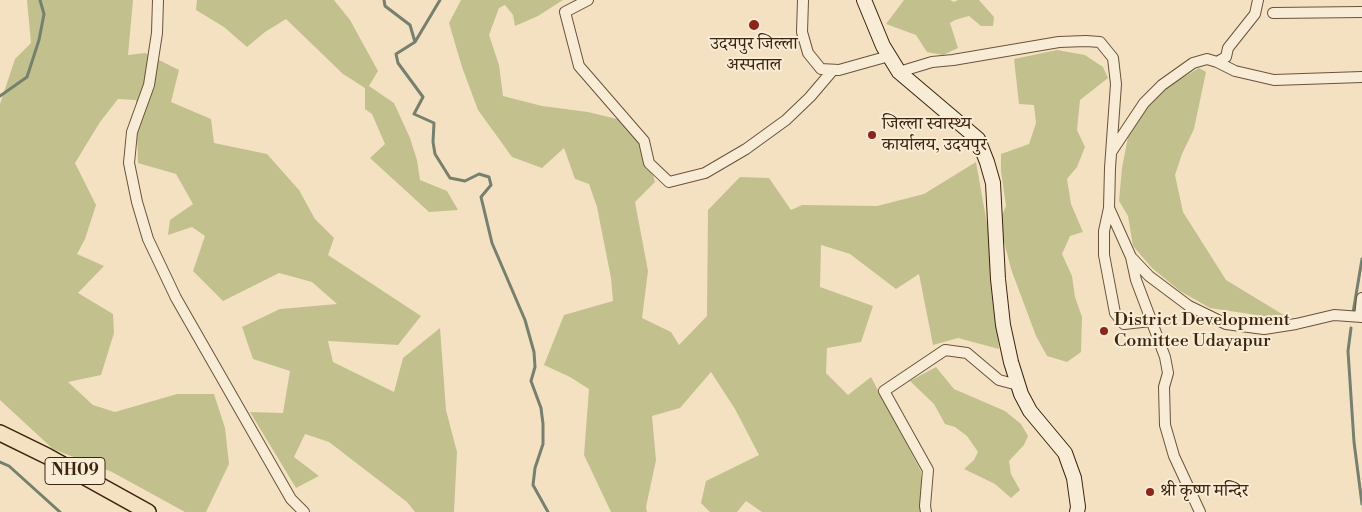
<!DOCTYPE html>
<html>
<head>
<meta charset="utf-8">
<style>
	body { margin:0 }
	canvas { display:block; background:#f4e1c2 }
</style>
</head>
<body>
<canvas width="1362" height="512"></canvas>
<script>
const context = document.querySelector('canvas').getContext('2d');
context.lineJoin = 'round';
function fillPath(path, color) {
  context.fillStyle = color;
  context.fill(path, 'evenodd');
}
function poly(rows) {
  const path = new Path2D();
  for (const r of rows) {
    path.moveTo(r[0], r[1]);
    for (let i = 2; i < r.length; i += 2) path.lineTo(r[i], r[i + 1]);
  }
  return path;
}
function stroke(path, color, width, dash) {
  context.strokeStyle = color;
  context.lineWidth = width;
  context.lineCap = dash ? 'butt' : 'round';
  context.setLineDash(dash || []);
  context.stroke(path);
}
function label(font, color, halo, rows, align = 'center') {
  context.font = font + ' "Libre Bodoni","Noto Serif Devanagari",serif';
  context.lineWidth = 4;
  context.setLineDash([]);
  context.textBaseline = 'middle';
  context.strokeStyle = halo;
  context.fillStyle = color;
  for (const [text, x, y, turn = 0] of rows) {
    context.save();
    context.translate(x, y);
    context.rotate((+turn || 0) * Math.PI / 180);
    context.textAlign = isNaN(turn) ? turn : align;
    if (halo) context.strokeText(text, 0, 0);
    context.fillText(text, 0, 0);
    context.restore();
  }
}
const green = poly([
	[27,0,133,0,128,55,145,53,179,70,171,102,211,119,214,143,267,154,299,190,315,219,334,238,328,255,421,316,398,345,328,341,333,362,394,392,403,358,440,328,446,410,457,452,454,512,415,512,407,502,329,442,305,434,294,457,319,476,296,488,250,412,283,413,290,371,253,359,242,327,280,309,337,304,312,282,279,273,223,301,193,271,205,236,192,227,168,235,170,220,193,204,176,174,138,163,136,100,118,99,100,122,75,163,96,205,85,239,77,254,104,266,78,293,113,314,114,333,101,375,68,382,93,405,115,412,177,394,214,394,225,428,229,464,206,512,185,512,112,472,53,449,0,400,0,104,15,59,31,43],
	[197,0,334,0,350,20,378,71,369,86,394,103,410,138,417,160,420,180,447,191,458,210,429,212,370,158,385,144,372,114,365,109,365,88,343,74,286,19,265,32,247,47,224,27,196,10],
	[461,0,563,0,538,16,515,26,513,15,505,5,499,8,489,35,499,65,503,96,542,106,588,112,621,120,645,144,655,182,635,202,648,271,642,318,671,332,679,345,707,316,708,210,740,177,769,178,791,210,802,205,877,206,924,194,976,162,989,235,999,349,958,338,933,345,919,274,896,289,850,254,821,245,820,287,873,306,861,342,827,348,826,373,848,395,871,377,921,471,921,512,762,512,746,501,737,512,710,512,701,503,706,481,759,455,735,409,711,372,680,408,652,416,656,460,646,507,647,512,611,512,584,455,589,389,570,377,544,365,564,315,613,301,611,278,597,207,589,184,575,179,564,148,542,168,512,157,478,110,462,67,449,23],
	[904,0,950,0,954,2,958,0,979,0,994,17,993,26,981,26,969,16,955,20,950,23,958,48,943,55,927,52,916,35,886,24],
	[1057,50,1085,55,1103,67,1108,78,1080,100,1077,130,1085,147,1077,167,1067,179,1071,204,1083,232,1070,236,1062,254,1072,276,1075,297,1082,317,1081,352,1067,362,1047,356,1036,336,1011,269,1001,229,1003,213,1006,206,1001,171,1001,154,1029,144,1036,123,1034,105,1019,104,1014,59],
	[1199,68,1206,72,1194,129,1182,154,1175,175,1183,212,1226,280,1287,317,1263,316,1210,308,1180,291,1152,268,1133,246,1128,216,1119,201,1122,168,1128,137,1151,102,1169,86],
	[936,367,954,389,1005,411,1021,424,1028,436,1024,445,1009,461,1011,474,1020,490,1011,498,995,484,964,469,974,460,978,452,967,436,955,427,945,424,934,404,910,381]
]);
const stream = poly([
	[384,0,385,6,410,25,415,42,396,54,398,63,423,97,414,114,434,123,433,142,435,154,450,178,465,181,479,174,489,177,491,185,481,197,492,243,525,320,534,352,535,367,531,381,541,408,543,424,543,444,535,468,533,485,548,512],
	[415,42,440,0],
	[0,96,27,77,39,40,44,14,40,0],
	[1353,313,1362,259],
	[1351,328,1348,351,1354,442,1362,504],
	[0,462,9,466,60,512]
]);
const street = poly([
	[158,0,157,33,149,85,132,132,129,163,137,202,148,239,176,298,291,499,304,512],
	[588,0,565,12,579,66,644,141,649,163,669,182,705,173,746,149,786,120,810,97,833,70],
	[803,0,802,32,808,53,821,69,839,70,889,56],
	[1273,13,1362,12],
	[1217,62,1235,71,1274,80,1362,77],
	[899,72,932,62,953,60,1059,42,1086,41,1100,42,1113,58,1116,84,1110,168,1109,208,1131,257,1136,280,1165,357,1168,373,1164,387,1165,425,1174,456,1200,512],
	[1112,151,1144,103,1162,85,1193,63,1207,59,1217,62,1226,57,1228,48,1255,14,1258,0],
	[1109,208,1104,231,1104,255,1115,313,1124,324,1151,321],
	[1132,258,1149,276,1189,306,1226,324,1264,329,1296,324,1334,315,1362,317],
	[1360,317,1362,298],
	[926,512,925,506,928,470,884,391,945,350,967,353,999,380,1018,385]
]);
const secondary = poly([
	[864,0,883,46,899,72,978,139,987,162,993,183,998,279,1003,325,1011,362,1021,394,1030,411,1065,453,1074,478,1078,507,1077,512]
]);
const primary = poly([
	[0,433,47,456,148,512]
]);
const markers = [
	[754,25,6,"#8f2418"],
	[872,135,5,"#8f2418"],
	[1104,331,5,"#8f2418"],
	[1150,492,5,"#8f2418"]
];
const shields = [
	[75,471,60]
];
const shieldNames = [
	["NH09",75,471]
];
const poiNames = [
	["उदयपुर जिल्ला",754,45,"center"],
	["अस्पताल",754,66,"center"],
	["जिल्ला स्वास्थ्य",882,125],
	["कार्यालय, उदयपुर",882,146],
	["District Development",1114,321],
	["Comittee Udayapur",1114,342],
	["श्री कृष्ण मन्दिर",1160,492]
];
fillPath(green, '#c2c18e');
stroke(stream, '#76806f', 3);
stroke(street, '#6a533a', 12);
stroke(secondary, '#3c240d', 16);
stroke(primary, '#3c240d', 18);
stroke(street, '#f8ecd7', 10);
stroke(secondary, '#f8ecd7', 14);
stroke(primary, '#f4e1c2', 15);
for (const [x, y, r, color] of markers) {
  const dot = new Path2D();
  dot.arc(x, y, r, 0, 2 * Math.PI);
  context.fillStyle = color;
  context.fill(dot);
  stroke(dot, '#f8ecd7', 2);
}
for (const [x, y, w] of shields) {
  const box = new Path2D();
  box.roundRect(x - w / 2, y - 13.5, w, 27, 4);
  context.fillStyle = '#f8ecd7';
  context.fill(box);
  stroke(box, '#3c240d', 1);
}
label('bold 16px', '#3c240d', null, shieldNames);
label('18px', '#3c240d', '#f8ecd7', poiNames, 'left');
</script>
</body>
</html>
